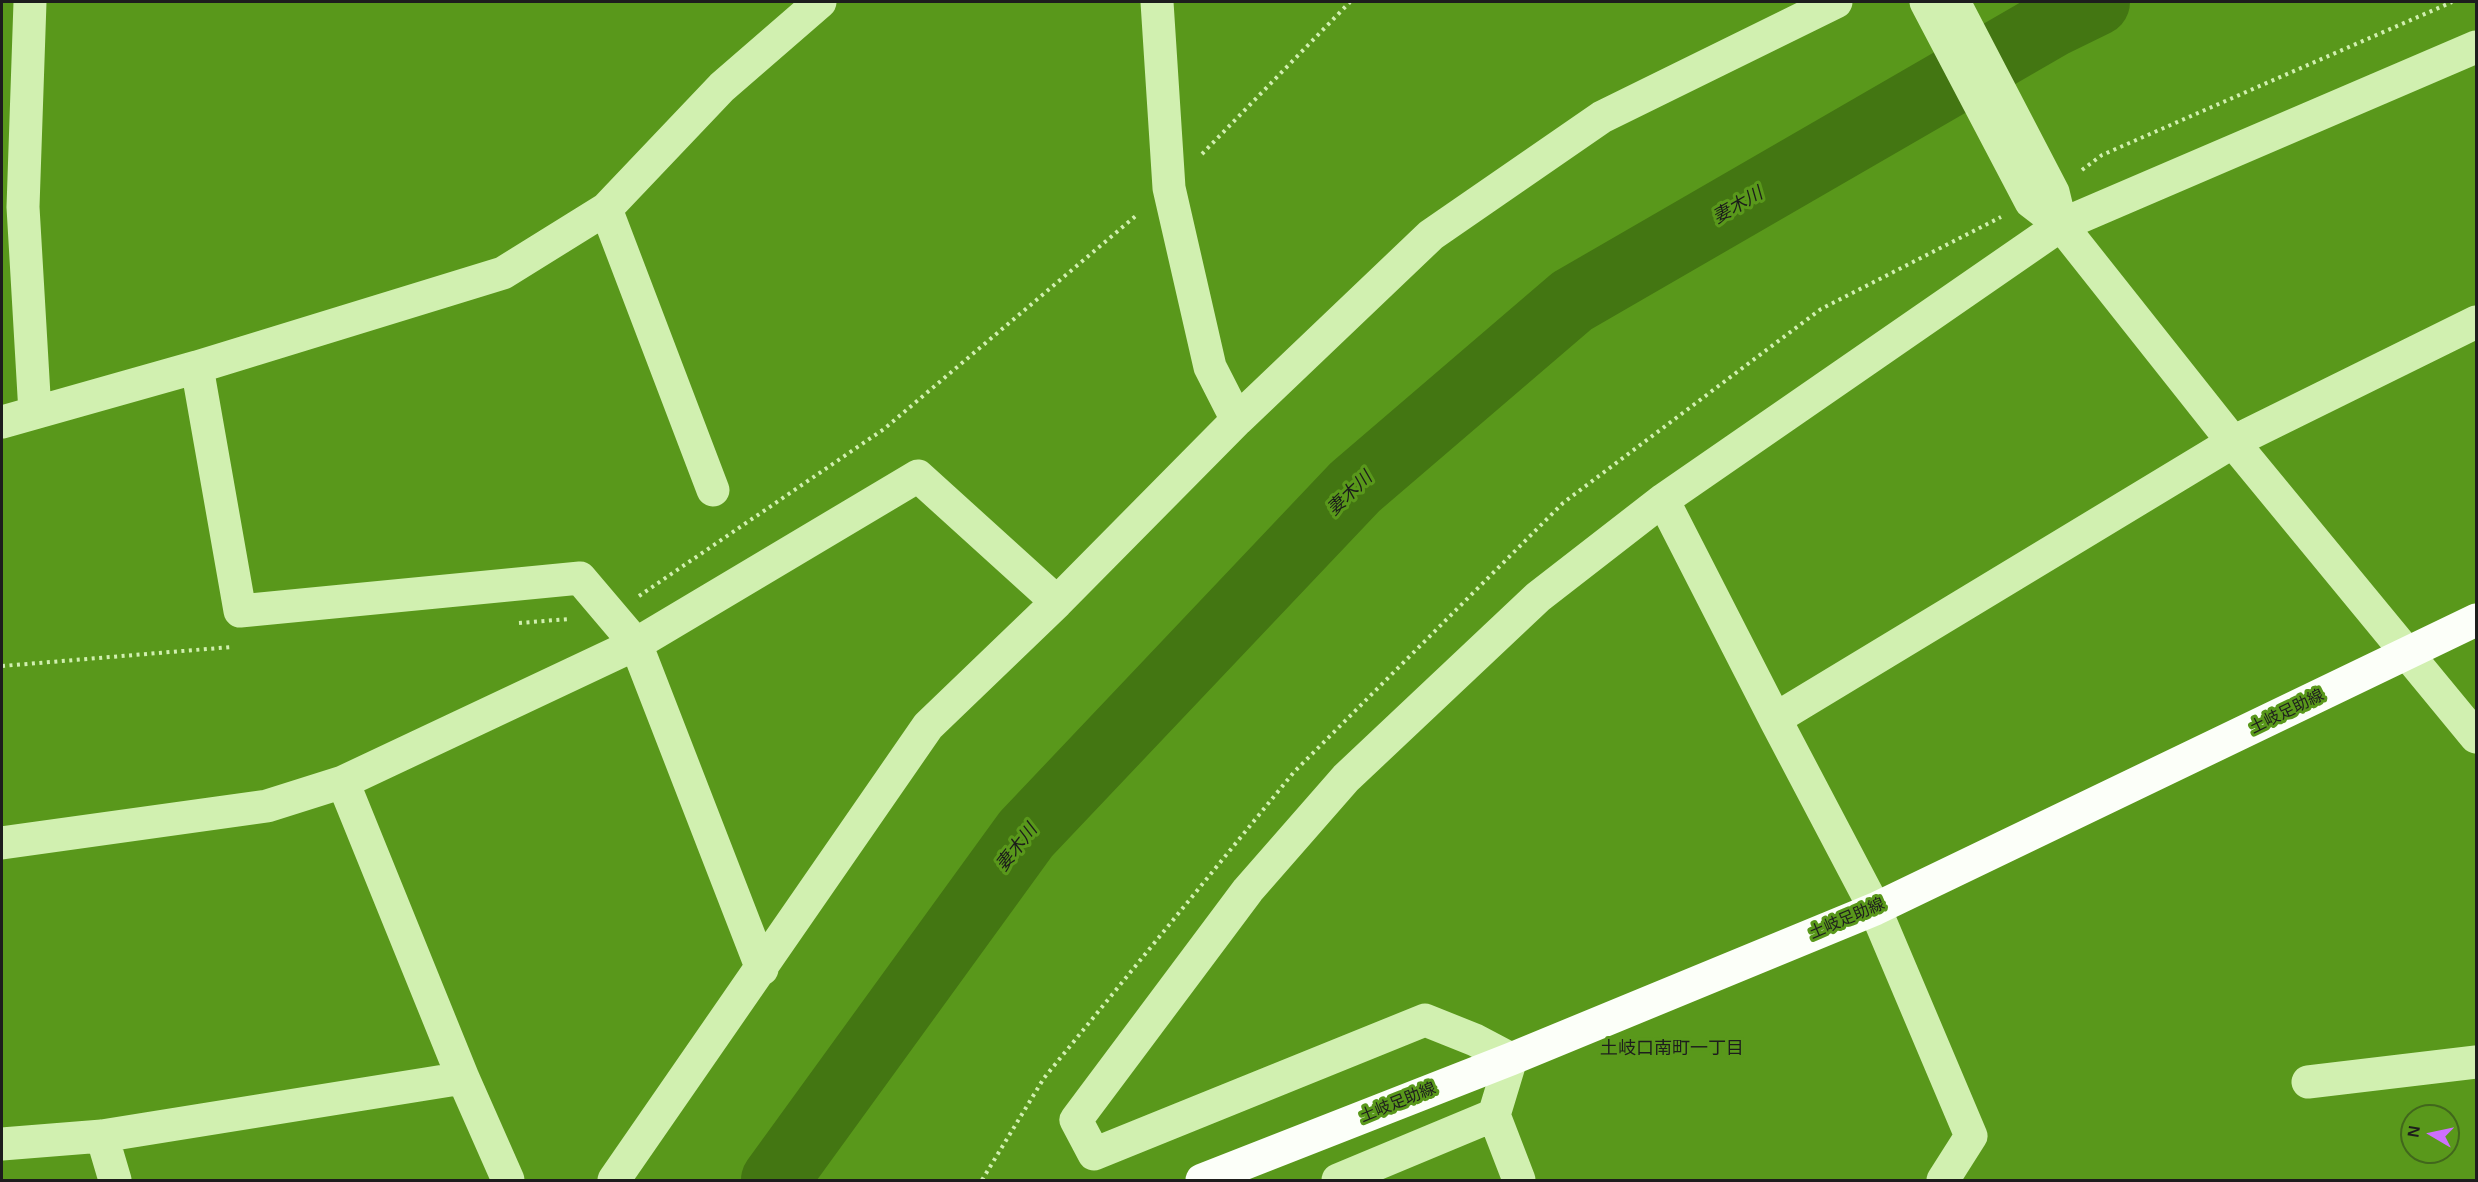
<!DOCTYPE html>
<html>
<head>
<meta charset="utf-8">
<style>
	body { margin:0 }
	#map { position:relative; width:2478px; height:1182px; overflow:hidden; background:#59981b; font-family:Arial,sans-serif }
	canvas { display:block }
	.frame { position:absolute; inset:0; border:3px solid #1d1d1d; pointer-events:none }
	.north { position:absolute; left:2400px; top:1104px; width:60px; height:60px; box-sizing:border-box; background:#59981b; border:2px solid #41671c; border-radius:50%; rotate:279deg; font-size:16px; font-weight:700; line-height:24px; text-align:center; color:#1d1d1d }
	.north::after { content:''; display:block; margin:auto; width:21px; height:27px; background:#cd6fff; clip-path:polygon(50% 0,100% 100%,50% 72%,0 100%) }
</style>
</head>
<body>
<div id="map">
<canvas width="2478" height="1182"></canvas>
<div class="frame"></div>
<div class="north">N</div>
</div>
<script>
const context = document.querySelector('canvas').getContext('2d');
context.lineJoin = 'round';
function poly(rows) {
  const path = new Path2D();
  for (const r of rows) {
    path.moveTo(r[0], r[1]);
    for (let i = 2; i < r.length; i += 2) path.lineTo(r[i], r[i + 1]);
  }
  return path;
}
function stroke(path, color, width, dash) {
  context.strokeStyle = color;
  context.lineWidth = width;
  context.lineCap = dash ? 'butt' : 'round';
  context.setLineDash(dash || []);
  context.stroke(path);
}
function label(font, color, halo, rows, align = 'center') {
  context.font = font + ' Arial,"Noto Sans JP",sans-serif';
  context.lineWidth = 6;
  context.setLineDash([]);
  context.textBaseline = 'middle';
  context.strokeStyle = halo;
  context.fillStyle = color;
  for (const [text, x, y, turn = 0] of rows) {
    context.save();
    context.translate(x, y);
    context.rotate((+turn || 0) * Math.PI / 180);
    context.textAlign = isNaN(turn) ? turn : align;
    if (halo) context.strokeText(text, 0, 0);
    context.fillText(text, 0, 0);
    context.restore();
  }
}
const river = poly([
	[775,1180,1026,834,1355,487,1572,301,2051,24,2096,2]
]);
const path = poly([
	[1202,154,1350,2],
	[2082,170,2102,155,2452,2],
	[639,596,884,429,1138,214],
	[519,623,569,619],
	[2,666,231,647],
	[982,1180,1044,1078,1294,772,1563,503,1821,309,2001,217]
]);
const minor = poly([
	[30,2,23,207,35,413],
	[1157,2,1169,188,1210,367,1237,420],
	[1926,2,2031,202,2061,225,2233,442,2476,737],
	[1954,2,2053,192,2061,225],
	[606,209,713,490],
	[197,367,240,611,580,578,636,644,762,969],
	[2,422,197,367,503,273,606,209,722,87,820,2],
	[1663,500,1775,719],
	[343,782,636,644,918,476,1057,602],
	[2,843,267,806,343,782,463,1078,508,1180],
	[2308,1082,2476,1062],
	[102,1136,115,1180],
	[2,1144,102,1136,463,1078],
	[614,1180,928,726,1057,602,1237,420,1431,235,1602,117,1836,2],
	[1338,1180,1494,1115],
	[1519,1180,1494,1115,1511,1059,1475,1040,1425,1020,1094,1154,1076,1120,1248,890,1346,778,1538,597,1663,500,2061,225,2476,47],
	[1943,1180,1971,1136,1875,909,1775,719,2233,442,2476,322]
]);
const major = poly([
	[1202,1180,1511,1059,1875,909,2476,620]
]);
const streetNames = [
	["土岐足助線",2287,712,-26],
	["土岐足助線",1847,919,-23],
	["土岐足助線",1398,1103,-22]
];
const waterNames = [
	["妻木川",1738,206,-30],
	["妻木川",1350,494,-44],
	["妻木川",1017,848,-52]
];
const neighbourhoodNames = [
	["土岐口南町一丁目",1672,1049]
];
stroke(river, '#437612', 68);
stroke(path, '#d1f0b0', 4, [3, 4.5]);
stroke(minor, '#d1f0b0', 33);
stroke(major, '#fcfff9', 33);
label('16px', '#1d1d1d', '#59981b', streetNames);
label('italic 18px', '#1b1c1a', '#59981b', waterNames);
label('18px', '#1d1d1d', '#59981b', neighbourhoodNames);
</script>
</body>
</html>
